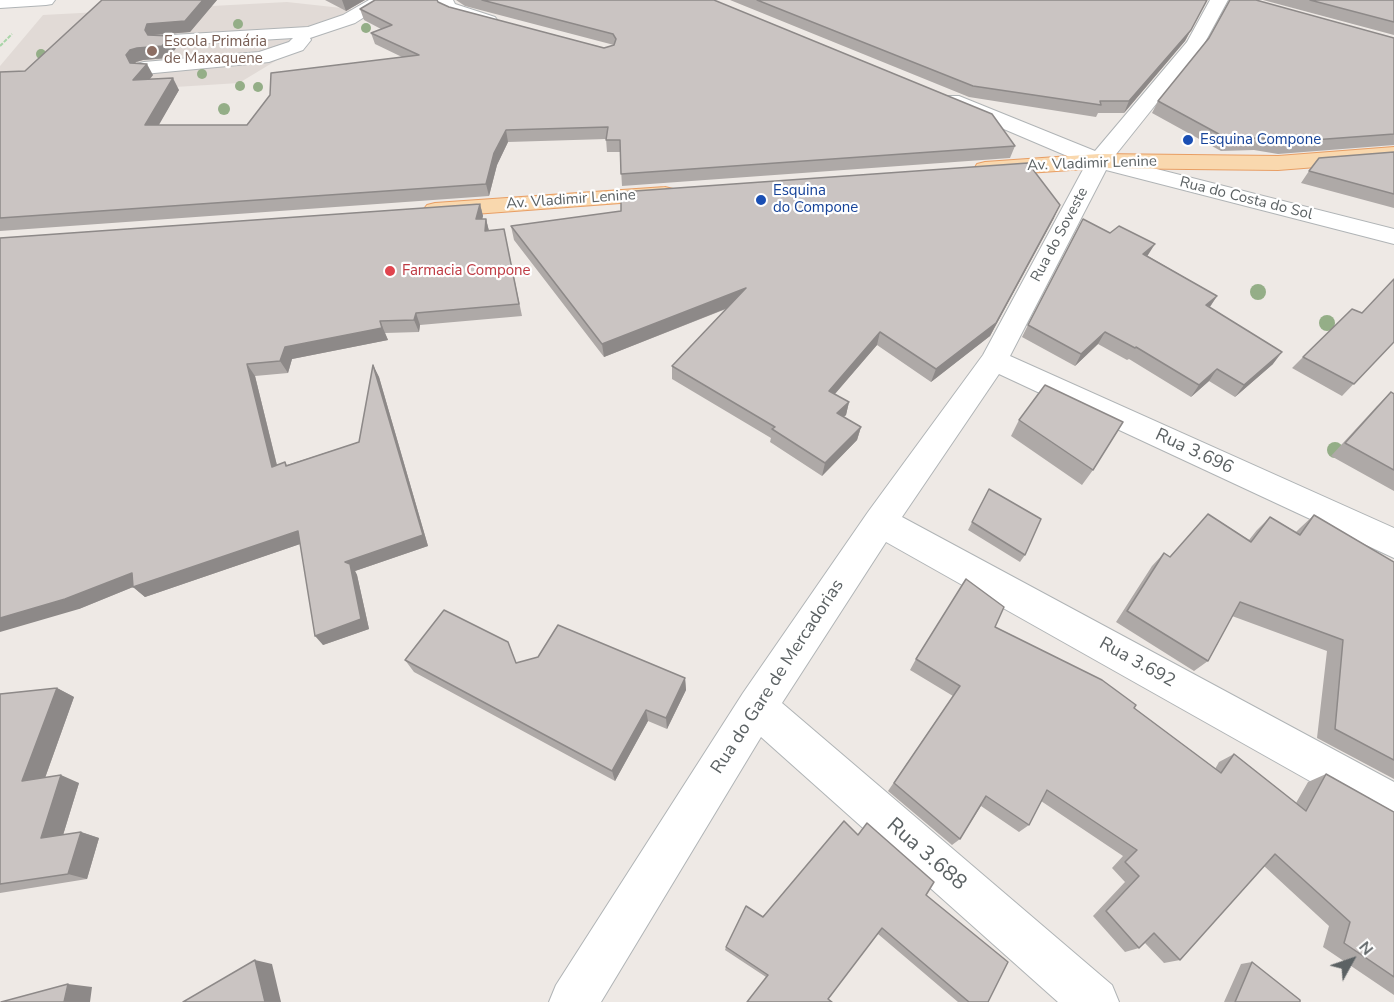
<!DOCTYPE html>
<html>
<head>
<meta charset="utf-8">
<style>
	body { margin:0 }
	#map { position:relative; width:1394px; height:1002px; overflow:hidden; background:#eee9e5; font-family:"Nunito Sans",sans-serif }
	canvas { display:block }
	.north { position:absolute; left:1322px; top:930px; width:60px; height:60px; -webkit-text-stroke:4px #fff; paint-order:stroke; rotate:50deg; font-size:16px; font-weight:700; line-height:24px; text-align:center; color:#5c6264 }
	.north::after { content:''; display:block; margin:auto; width:21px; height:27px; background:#5c6264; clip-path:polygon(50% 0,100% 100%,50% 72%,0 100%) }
</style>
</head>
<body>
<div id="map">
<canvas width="1394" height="1002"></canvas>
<div class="north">N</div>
</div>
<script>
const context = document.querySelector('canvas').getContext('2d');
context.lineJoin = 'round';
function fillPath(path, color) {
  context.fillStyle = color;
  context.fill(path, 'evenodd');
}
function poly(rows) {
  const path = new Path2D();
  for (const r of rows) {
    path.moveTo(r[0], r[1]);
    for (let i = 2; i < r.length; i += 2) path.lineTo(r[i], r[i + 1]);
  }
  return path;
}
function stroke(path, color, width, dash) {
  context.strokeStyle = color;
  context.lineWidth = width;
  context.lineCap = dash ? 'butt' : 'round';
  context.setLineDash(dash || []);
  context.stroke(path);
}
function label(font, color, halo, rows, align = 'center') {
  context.font = font + ' "Nunito Sans",sans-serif';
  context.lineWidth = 4.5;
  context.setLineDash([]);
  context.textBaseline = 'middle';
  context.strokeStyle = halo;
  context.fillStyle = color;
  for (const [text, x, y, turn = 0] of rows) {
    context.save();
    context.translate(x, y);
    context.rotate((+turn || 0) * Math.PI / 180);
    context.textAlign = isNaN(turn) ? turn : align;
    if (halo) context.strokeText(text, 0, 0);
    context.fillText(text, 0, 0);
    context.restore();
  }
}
const education = poly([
	[287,2,360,10,239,83,0,98,0,66,43,15]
]);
const path = poly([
	[0,46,12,34]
]);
const minor = poly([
	[0,0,55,0,52,4,46,5,0,8,0,0],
	[369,0,391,0,355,23,310,38,311,40,303,50,269,62,144,74,137,72,134,68,137,64,144,62,259,52,289,42,293,38,162,46,155,44,153,40,155,36,308,27,343,15,369,0],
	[435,0,453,0,455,4,495,17,498,21,495,25,489,26,443,12,435,0],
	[1210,0,1228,0,1204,44,1113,158,1394,229,1394,244,1106,170,1010,356,1394,528,1394,558,999,374,902,517,1394,782,1394,826,1379,820,886,542,782,703,1112,985,1119,1002,1058,1002,761,737,601,1002,549,1002,556,985,743,693,868,512,983,355,1086,164,945,104,942,100,945,96,959,96,1095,151,1187,42,1210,0]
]);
const major = poly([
	[1394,147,1394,161,1278,170,1099,168,985,176,977,174,974,169,977,164,985,162,1099,154,1278,156,1394,147],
	[665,187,673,189,677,194,673,199,435,217,427,215,423,210,427,205,435,203,665,187]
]);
const trees = [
	[238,24,5],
	[366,28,5],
	[41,54,5],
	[202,74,5],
	[240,86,5],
	[258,87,5],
	[224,109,6],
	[1258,292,8],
	[1327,323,8],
	[1335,450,8]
];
const wall = poly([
	[102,0,217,0,190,32,153,35,171,36,177,47,168,58,143,60,136,62,135,63,153,75,150,79,179,90,158,125,247,125,402,57,375,44,371,33,381,29,364,20,360,9,438,2,449,7,604,48,614,45,465,6,456,0,714,0,1015,146,1010,158,622,186,620,152,607,152,606,139,508,142,497,165,489,196,0,231,0,72,25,71],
	[325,0,365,0,346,11],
	[730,0,1207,0,1185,41,1124,113,1098,113,1096,117,969,97],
	[1263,0,1394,0,1394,35],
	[1209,38,1394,38,1394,145,1278,154,1254,150,1221,151,1152,113,1158,101],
	[1394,152,1394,208,1301,183,1309,171],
	[480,204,483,216,482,219,486,219,489,231,504,229,522,316,420,325,419,332,385,333,388,340,292,359,288,373,255,376,277,465,285,462,287,465,359,442,373,365,379,377,428,546,355,571,357,575,369,629,323,645,300,544,145,597,133,587,79,609,0,238],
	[1054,218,990,336,931,382,877,345,835,394,849,402,846,415,843,417,861,427,857,440,822,476,770,442,771,438,672,379,672,366,726,309,604,357,514,240,511,226],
	[1148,255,1148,256,1217,296,1210,307,1273,364,1235,397,1209,381,1191,397,1129,359,1127,360,1098,344,1075,366,1022,337,1028,325],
	[1362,313,1394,342,1342,396,1292,368,1303,357],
	[1391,392,1394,394,1394,491,1331,456,1377,406],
	[1019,420,1093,470,1082,485,1011,436],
	[989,489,1025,555,1020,562,968,530],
	[1208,514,1249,540,1257,530,1270,517,1296,532,1300,528,1314,515,1394,562,1394,779,1317,738,1327,651,1232,616,1208,661,1194,671,1116,622,1152,566,1164,553,1170,557],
	[995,627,1134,708,1215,769,1219,762,1234,754,1296,803,1308,782,1326,774,1394,812,1394,995,1323,947,1329,926,1264,866,1180,960,1164,963,1145,943,1139,948,1125,952,1093,916,1125,882,1112,868,1123,856,1041,801,1029,825,1019,832,981,806,960,839,952,845,888,791,953,696,910,670,916,659],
	[405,660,685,678,686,690,667,729,648,721,615,781,414,672],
	[57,688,74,697,45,778,79,783,63,835,81,832,99,838,87,879,0,893,0,694],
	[858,835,926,895,988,1002,958,1002,878,934,766,977,725,950,726,947],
	[1252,962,1300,1002,1224,1002,1241,964]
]);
const shadedWall = poly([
	[203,0,217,0,190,32,153,35,151,41,145,30,147,24],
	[342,0,365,0,346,11],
	[1207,0,1185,41,1124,113,1129,101],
	[171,36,177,47,168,58,143,60,136,62,132,67,126,55,130,50],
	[147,64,153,75,140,91,133,80],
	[173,78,179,90,152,137,145,125],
	[506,130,508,142,497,165,489,196,486,184,494,153],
	[480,204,483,216,479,231,476,219],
	[1060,205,1054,218,990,336,931,382,936,369],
	[486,219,489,231,485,231],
	[1155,244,1148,255,1137,266,1143,254],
	[746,288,745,301,604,357,602,344],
	[1217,296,1209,308,1206,305],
	[416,313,420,325,419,332,414,320],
	[380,321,388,340,292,359,288,373,280,361,285,347],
	[880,332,877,345,827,403,829,391],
	[1105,332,1098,344,1075,366,1081,354],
	[1282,352,1273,364,1235,397,1244,385],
	[247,364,255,376,280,478,272,467],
	[373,365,379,377,428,546,355,571,357,575,369,629,323,645,315,636,345,562],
	[1217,369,1209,381,1191,397,1199,385],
	[849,402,846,415,834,426,837,413],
	[861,427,857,440,822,476,825,463],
	[298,531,306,542,145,597,133,587,79,609,0,632,0,618,132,573],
	[685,678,686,690,667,729,666,718],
	[57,688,74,697,41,789,22,781],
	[646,710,648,721,615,781,612,771],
	[61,775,79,783,60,845,41,838],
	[81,832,99,838,87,879,68,874],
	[255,960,272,964,281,1002,265,1002],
	[68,984,92,987,90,1002,64,1002]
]);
const building = poly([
	[102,0,203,0,185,21,147,24,145,30,148,35,171,36,162,46,137,48,130,50,126,55,130,63,147,64,133,80,173,78,145,125,247,125,270,95,271,73,419,55,371,33,392,25,360,9,375,0,437,0,438,2,449,7,604,48,614,45,616,39,613,34,482,0,714,0,992,114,1015,146,621,174,620,140,606,140,608,127,506,130,494,153,486,184,0,218,0,72,25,71,102,0],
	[757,0,1207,0,1191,30,1129,101,1100,101,1101,105,973,86,757,0],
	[1230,0,1256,0,1394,38,1394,134,1286,142,1261,138,1228,139,1158,101,1209,38,1230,0],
	[1310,0,1394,0,1394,22,1310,0],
	[1394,152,1394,194,1309,171,1319,158,1394,152],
	[1028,163,1060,205,996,323,936,369,880,332,829,391,849,402,837,413,861,427,825,463,772,429,775,427,672,366,746,288,602,344,511,226,621,211,621,192,1028,163],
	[480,204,476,219,486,219,485,231,504,229,519,304,416,313,414,320,380,321,382,328,285,347,280,361,247,364,272,467,285,462,286,466,359,442,373,365,423,535,345,562,350,564,361,619,315,636,298,531,133,587,132,573,65,599,0,618,0,238,480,204],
	[1083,219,1110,233,1119,226,1155,244,1143,254,1217,296,1206,305,1282,352,1244,385,1217,369,1199,385,1136,347,1135,348,1105,332,1081,354,1028,325,1083,219],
	[1394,279,1394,342,1354,384,1303,357,1352,309,1362,313,1394,279],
	[1045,385,1123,422,1093,470,1019,420,1045,385],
	[1391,392,1394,394,1394,470,1345,443,1391,392],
	[989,489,1041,519,1025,555,972,522,989,489],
	[1208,514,1251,542,1270,517,1300,535,1314,515,1394,562,1394,760,1335,729,1343,640,1240,602,1208,661,1127,611,1164,553,1170,557,1208,514],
	[966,579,1004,607,995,627,1102,680,1136,705,1134,708,1221,773,1234,754,1306,811,1326,774,1394,812,1394,977,1344,943,1350,922,1275,854,1180,960,1154,933,1139,948,1106,911,1139,876,1125,862,1137,850,1047,790,1029,825,986,796,960,839,894,783,960,686,916,659,966,579],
	[444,610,508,642,516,663,538,657,558,625,685,678,666,718,646,710,612,771,405,660,444,610],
	[57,688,22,781,61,775,41,838,81,832,68,874,0,884,0,694,57,688],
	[844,821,858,835,867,823,934,882,926,895,1008,962,988,1002,969,1002,882,928,828,999,832,1002,747,1002,768,975,726,947,746,906,763,917,844,821],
	[255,960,265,1002,183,1002,255,960],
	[1252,962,1300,1000,1300,1002,1235,1002,1252,962],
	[68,984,64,1002,1,1002,68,984]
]);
const markers = [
	[152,51,6,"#8d6e63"],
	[1188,140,6,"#1a4fb4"],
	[761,200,6,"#1a4fb4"],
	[390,271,6,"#e0444e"]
];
const farEducationnames = [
	["Escola Primária",164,42],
	["de Maxaquene",164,59]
];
const farTransitnames = [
	["Esquina Compone",1200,140],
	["Esquina",773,191],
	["do Compone",773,208]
];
const farStreetnames = [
	["Av. Vladimir Lenine",1092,164,-2],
	["Rua do Costa do Sol",1246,199,14],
	["Av. Vladimir Lenine",571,200,-4],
	["Rua do Soveste",1060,235,-62]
];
const farHealthnames = [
	["Farmacia Compone",402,271]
];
const streetNames = [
	["Rua 3.696",1194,452,25],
	["Rua 3.692",1137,663,29],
	["Rua do Gare de Mercadorias",778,677,-57]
];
const nearStreetnames = [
	["Rua 3.688",926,855,41]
];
fillPath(education, '#e1dad6');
stroke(minor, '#b0b4b6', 2);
stroke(major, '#e89e64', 2);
stroke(path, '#a8d5a7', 2, [4, 1.5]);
fillPath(minor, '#fff');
fillPath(major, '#f9d8ae');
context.fillStyle = '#94ae87';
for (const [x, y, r] of trees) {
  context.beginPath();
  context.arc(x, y, r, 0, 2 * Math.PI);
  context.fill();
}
fillPath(wall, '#aea9a7');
fillPath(shadedWall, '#8d8988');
fillPath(building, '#cac4c2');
stroke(building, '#8d8988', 1.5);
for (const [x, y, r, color] of markers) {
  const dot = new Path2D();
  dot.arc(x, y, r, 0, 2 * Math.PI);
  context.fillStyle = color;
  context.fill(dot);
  stroke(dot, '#fff', 2);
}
label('15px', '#785e54', '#fff', farEducationnames, 'left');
label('15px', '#164399', '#fff', farTransitnames, 'left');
label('15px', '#5c6264', '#fff', farStreetnames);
label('15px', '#be3a42', '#fff', farHealthnames, 'left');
label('18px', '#5c6264', '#fff', streetNames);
label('21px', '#5c6264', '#fff', nearStreetnames);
</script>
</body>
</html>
